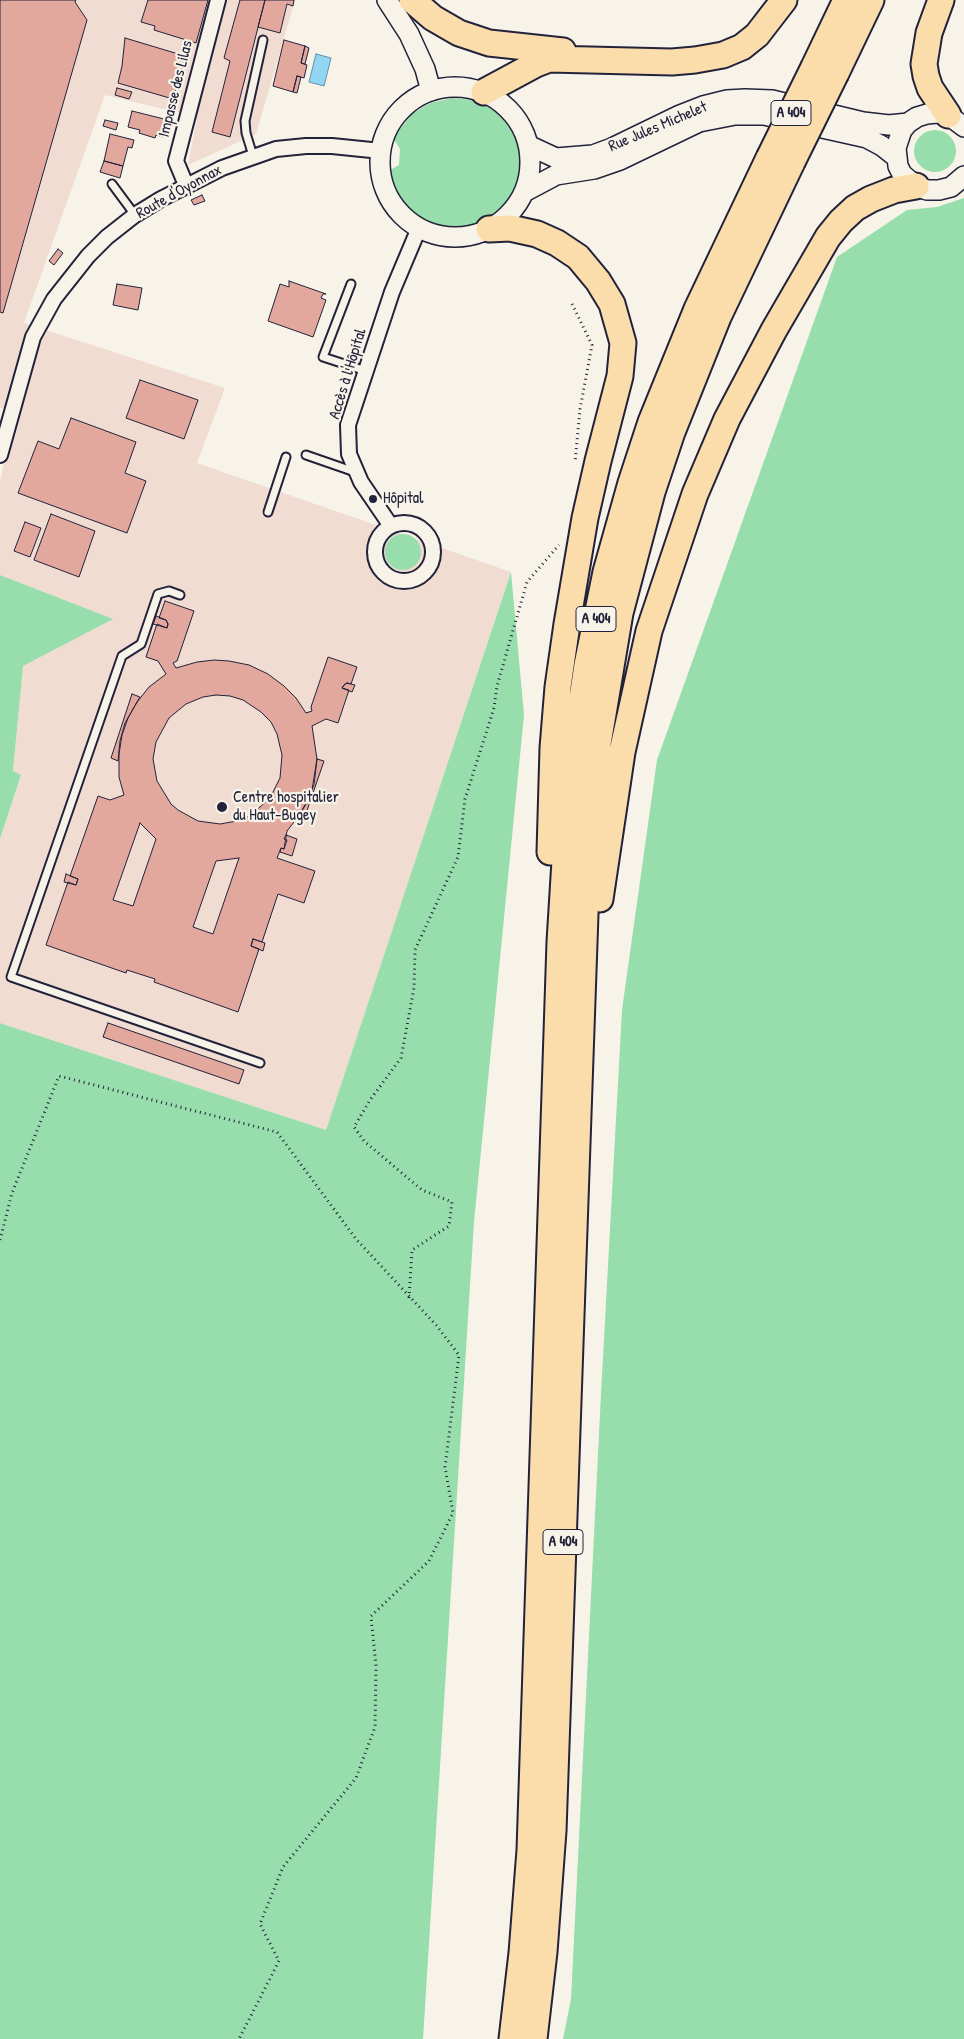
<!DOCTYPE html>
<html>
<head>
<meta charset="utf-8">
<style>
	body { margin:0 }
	canvas { display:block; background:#f7f3e8 }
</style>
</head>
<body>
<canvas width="964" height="2039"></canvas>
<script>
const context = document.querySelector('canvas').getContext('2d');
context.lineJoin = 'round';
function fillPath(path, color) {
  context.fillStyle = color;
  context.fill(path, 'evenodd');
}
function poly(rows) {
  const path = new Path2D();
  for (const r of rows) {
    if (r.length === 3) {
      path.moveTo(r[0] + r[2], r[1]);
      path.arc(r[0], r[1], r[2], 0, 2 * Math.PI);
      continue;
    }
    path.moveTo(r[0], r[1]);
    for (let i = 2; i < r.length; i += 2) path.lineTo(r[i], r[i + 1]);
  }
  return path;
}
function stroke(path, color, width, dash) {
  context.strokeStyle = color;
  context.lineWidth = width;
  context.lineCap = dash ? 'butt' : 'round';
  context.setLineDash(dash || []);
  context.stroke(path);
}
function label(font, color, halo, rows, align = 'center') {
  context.font = font + ' "Patrick Hand",sans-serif';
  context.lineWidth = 4.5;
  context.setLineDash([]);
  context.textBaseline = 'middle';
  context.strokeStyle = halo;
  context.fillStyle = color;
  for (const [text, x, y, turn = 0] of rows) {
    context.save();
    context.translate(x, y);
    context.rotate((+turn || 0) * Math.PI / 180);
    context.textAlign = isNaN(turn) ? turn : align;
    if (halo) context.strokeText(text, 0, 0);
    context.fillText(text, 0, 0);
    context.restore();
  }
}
const built = poly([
	[0,0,295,0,256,134,188,165,197,117,105,95,24,323,225,388,197,463,511,572,326,1130,0,1023,0,839,21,776,13,771,23,666,112,619,0,575,0,482,15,406,0,408]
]);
const green = poly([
	[452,98,474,100,494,110,510,127,519,147,520,170,514,191,500,209,481,222,462,227,441,226,422,219,407,206,396,189,390,170,399,165,400,149,393,138,412,114,430,103],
	[935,151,21],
	[964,198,964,2039,563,2039,571,1999,601,1394,622,1010,657,760,837,257,907,210,937,207],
	[403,552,18],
	[511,572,524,715,474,1222,423,2039,0,2039,0,1023,326,1130],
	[0,575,113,619,23,666,13,771,21,775,0,839]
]);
const water = poly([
	[316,54,331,58,324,86,309,82,316,54]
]);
const building = poly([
	[0,0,76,0,75,2,87,20,3,313,0,312,0,0],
	[148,0,208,0,196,43,154,30,155,26,141,22,148,0],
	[240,0,265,0,230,137,212,132,230,61,224,58,240,0],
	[265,0,294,0,293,6,287,4,280,33,258,27,265,0],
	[125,38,185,56,173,99,118,83,122,66,125,38],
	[284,40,305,46,301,63,307,65,304,78,297,76,293,92,273,86,284,40],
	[305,46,309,48,305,64,301,63,305,46],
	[297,76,301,77,297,93,293,92,297,76],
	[117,88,132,92,129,99,115,95,117,88],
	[132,111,168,120,163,137,156,135,155,138,139,133,140,130,128,127,132,111],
	[105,120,118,123,116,130,103,126,105,120],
	[110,134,134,140,132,148,128,147,123,166,104,161,110,134],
	[104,161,123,166,120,178,100,172,104,161],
	[202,195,205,201,194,205,191,200,202,195],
	[58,249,63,253,54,265,49,261,58,249],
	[289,281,326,294,323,294,321,298,326,300,313,337,268,321,280,284,289,287,289,281],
	[117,284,142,288,138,310,113,305,117,284],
	[140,380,198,400,184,439,126,418,140,380],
	[71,418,136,442,125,473,146,481,127,533,18,493,38,441,59,449,71,418],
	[51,514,95,531,79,577,34,560,51,514],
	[25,522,41,528,30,557,14,551,25,522],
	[165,601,194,611,177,661,173,663,176,668,197,662,214,660,229,661,249,665,268,674,284,686,296,698,306,713,312,711,311,707,328,657,357,667,351,684,347,683,344,685,342,688,349,690,338,723,326,719,312,726,317,759,314,785,301,813,287,831,284,849,281,848,277,858,315,871,304,903,278,894,262,942,253,939,251,946,259,949,238,1012,154,982,155,979,127,970,126,973,46,945,68,882,76,885,78,879,70,876,98,796,110,800,124,795,119,777,119,754,122,735,128,718,137,702,149,687,166,674,158,661,146,657,157,624,167,628,168,624,166,620,159,618,165,601],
	[216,695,230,696,243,700,261,712,271,722,277,734,282,755,280,778,270,798,250,816,237,821,220,824,198,821,178,810,171,804,157,781,153,759,156,742,169,718,186,704,203,697,216,695],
	[140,823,156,839,133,906,113,900,140,823],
	[239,858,213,934,193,927,216,861,239,858],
	[156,616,166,620,168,624,167,628,153,624,156,616],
	[347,683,355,685,352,692,342,688,344,685,347,683],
	[132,694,140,697,125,723,120,741,118,761,111,758,132,694],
	[317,759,324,761,302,825,295,822,306,804,312,790,317,759],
	[286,835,297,839,292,856,280,852,281,848,284,849,287,840,284,839,286,835],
	[66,874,78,879,76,885,64,882,66,874],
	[253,939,265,943,263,951,251,946,253,939],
	[108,1023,244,1070,239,1084,103,1037,108,1023]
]);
const path = poly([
	[572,304,592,345,580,409,575,463],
	[0,1240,12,1193,59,1076,277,1132,356,1239,436,1325,459,1355,445,1467,453,1513,429,1561,371,1616,376,1666,375,1727,356,1778,283,1867,260,1924,279,1961,239,2039],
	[409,1298,412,1250,449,1226,452,1202,422,1190,364,1141,354,1127,370,1100,401,1058,414,988,415,950,458,857,465,799,494,708,497,686,527,582,559,545]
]);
const service = poly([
	[253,156,246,133,245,121,263,40],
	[112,184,135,215],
	[351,284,323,357,366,371],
	[306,455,355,472],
	[268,512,286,457],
	[180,595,169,591,158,594,141,644,122,656,11,977,260,1063]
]);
const minor = poly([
	[186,185,176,161,218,0],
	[0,455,33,337,54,299,88,256,107,237,135,215,161,199,222,168,276,149,306,146,332,146,381,151],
	[404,552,29],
	[391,526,361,482,349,454,348,425,392,292,419,228]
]);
const secondary = poly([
	[387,0,409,34,425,69,431,91],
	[455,162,75],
	[964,127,948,115,937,113,927,114,917,117,908,123,902,130,896,148,898,166,902,174,916,186,927,190,939,190,951,187,964,176],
	[528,145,556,158,593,155,612,148,680,115,703,106,727,100,745,99,772,100,863,122,889,125,908,123],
	[524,192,556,175,594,169,620,160,699,122,735,115,764,115,867,138,882,146,896,157]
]);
const motorway = poly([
	[412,0,433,18,459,33,489,43,563,51],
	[941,0,929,33,924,64,926,76,930,88,948,115],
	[814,67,846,0],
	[836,73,871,0],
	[484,92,536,64,549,59,672,62,695,60,723,55,742,47,757,35,784,0],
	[489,229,510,228,537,234,557,243,578,257,598,281,612,304,623,343,620,376,598,461,585,518,567,624,558,687,553,748,550,852],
	[600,899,622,752,649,631,695,494,727,419,774,330,828,237,841,221,855,208,871,199,894,190,916,186],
	[512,2039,522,1953,530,1850,560,942,567,828,575,745,587,665,606,572,631,483,651,422,697,309,769,158],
	[534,2039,544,1952,553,1831,585,914,587,855,598,744,620,613,652,492,672,432,718,317,792,162]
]);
const motorwayBridge = poly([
	[769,158,814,67],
	[792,162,836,73]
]);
const markers = [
	[373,499,5,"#22223b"],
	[222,807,6,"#22223b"]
];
const shields = [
	[791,113,40],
	[596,619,40],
	[563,1542,40]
];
const shieldNames = [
	["A 404",791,113],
	["A 404",596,619],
	["A 404",563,1542]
];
const streetNames = [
	["Impasse des Lilas",176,89,-76],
	["Rue Jules Michelet",658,127,-23],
	["Route d'Oyonnax",179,192,-29],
	["Accès à l'Hôpital",348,374,-73]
];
const poiNames = [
	["Hôpital",383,499],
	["Centre hospitalier",233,798],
	["du Haut-Bugey",233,816]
];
fillPath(built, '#f1dcd2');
fillPath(green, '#97deac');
fillPath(water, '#91d6f3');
stroke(water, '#658ea9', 1);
fillPath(building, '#e2a89e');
stroke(building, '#22223b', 1);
stroke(service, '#22223b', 11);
stroke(minor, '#22223b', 18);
stroke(secondary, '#22223b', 22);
stroke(motorway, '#22223b', 29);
stroke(path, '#22223b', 3, [1, 4]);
stroke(service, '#f7f3e8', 7);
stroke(minor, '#f7f3e8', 14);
stroke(secondary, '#f7f3e8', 19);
stroke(motorway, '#faddab', 25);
stroke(motorwayBridge, '#22223b', 29, []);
stroke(motorwayBridge, '#faddab', 25);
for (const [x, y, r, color] of markers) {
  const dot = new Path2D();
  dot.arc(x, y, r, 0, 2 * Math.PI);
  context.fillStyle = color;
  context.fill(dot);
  stroke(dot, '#f7f3e8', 2);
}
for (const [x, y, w] of shields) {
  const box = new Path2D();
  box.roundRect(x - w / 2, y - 12.5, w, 25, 4);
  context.fillStyle = '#f7f3e8';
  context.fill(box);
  stroke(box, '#22223b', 1);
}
label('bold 15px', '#22223b', null, shieldNames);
label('16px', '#22223b', '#f7f3e8', streetNames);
label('16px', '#22223b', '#f7f3e8', poiNames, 'left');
</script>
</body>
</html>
